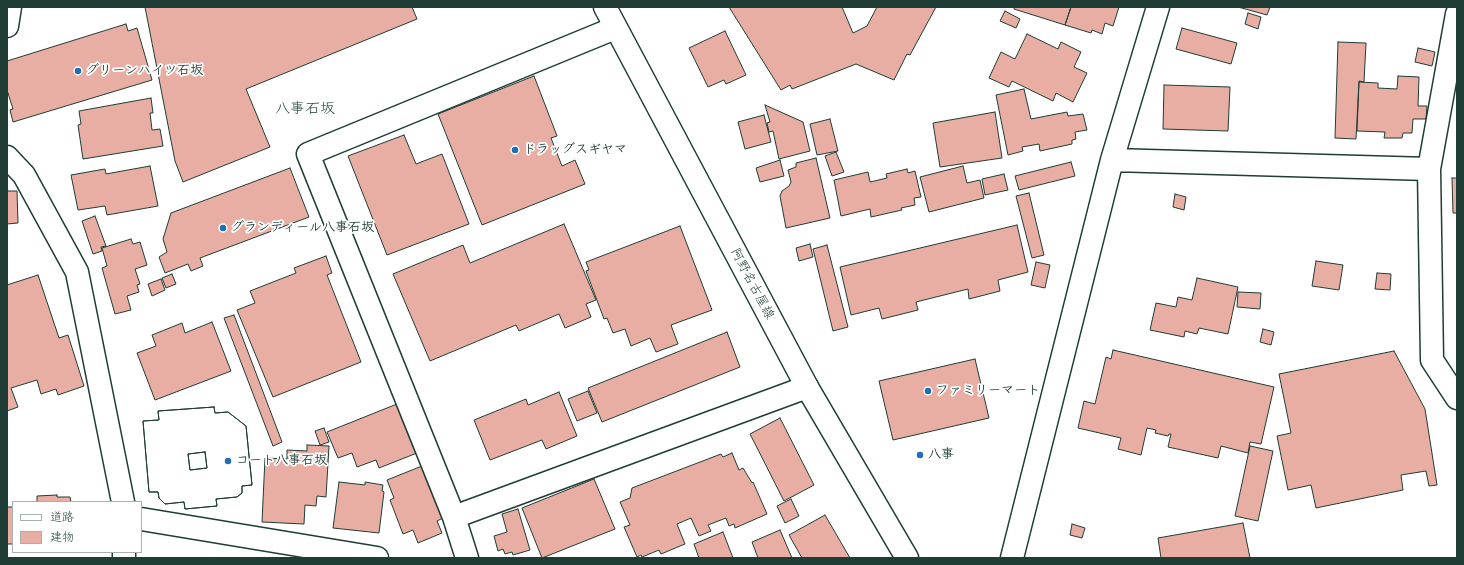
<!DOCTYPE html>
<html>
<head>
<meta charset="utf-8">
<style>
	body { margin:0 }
	#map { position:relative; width:1464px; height:565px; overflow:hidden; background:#fff; font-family:Sriracha,"Klee One",sans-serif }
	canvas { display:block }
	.frame { position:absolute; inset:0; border:8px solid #1f3d34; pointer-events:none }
	.legend { position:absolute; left:12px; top:501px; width:130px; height:52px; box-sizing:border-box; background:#fff; border:1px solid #a5b1ae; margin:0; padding:5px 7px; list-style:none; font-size:12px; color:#1f3d34 }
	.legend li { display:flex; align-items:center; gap:8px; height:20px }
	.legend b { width:20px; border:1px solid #a5b1ae }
</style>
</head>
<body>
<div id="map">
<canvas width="1464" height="565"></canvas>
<div class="frame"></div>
<ul class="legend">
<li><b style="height:5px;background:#fff"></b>道路</li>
<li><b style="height:11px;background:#e8aea4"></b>建物</li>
</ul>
</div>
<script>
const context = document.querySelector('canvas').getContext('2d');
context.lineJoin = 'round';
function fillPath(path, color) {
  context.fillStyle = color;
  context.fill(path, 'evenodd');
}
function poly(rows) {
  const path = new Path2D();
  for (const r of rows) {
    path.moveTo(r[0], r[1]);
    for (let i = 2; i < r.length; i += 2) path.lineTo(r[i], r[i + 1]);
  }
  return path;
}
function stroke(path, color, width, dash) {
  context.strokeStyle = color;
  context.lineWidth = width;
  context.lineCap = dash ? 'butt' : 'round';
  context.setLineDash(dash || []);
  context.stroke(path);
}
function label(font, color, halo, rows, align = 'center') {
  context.font = font + ' Sriracha,"Klee One",sans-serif';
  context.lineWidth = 3.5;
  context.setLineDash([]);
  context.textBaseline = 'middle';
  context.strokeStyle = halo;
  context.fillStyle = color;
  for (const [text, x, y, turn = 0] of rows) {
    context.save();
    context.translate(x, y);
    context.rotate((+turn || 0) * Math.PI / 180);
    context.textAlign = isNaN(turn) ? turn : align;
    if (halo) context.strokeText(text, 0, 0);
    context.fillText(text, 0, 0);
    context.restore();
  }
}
const building = poly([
	[145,7,412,7,417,19,246,89,270,147,183,182,175,161,145,7],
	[729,7,842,7,853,33,867,26,877,7,936,7,910,55,907,54,894,80,856,64,792,89,790,85,781,90,729,7],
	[1014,7,1071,7,1065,25,1014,9,1014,7],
	[1071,7,1119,7,1113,26,1105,23,1102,34,1092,30,1091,33,1065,25,1071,7],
	[1238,7,1270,7,1267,15,1238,7],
	[1005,11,1020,19,1016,28,1000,21,1005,11],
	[1248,13,1261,17,1258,29,1245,24,1248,13],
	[126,24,128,31,137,28,152,80,13,122,10,110,13,109,7,90,7,61,126,24],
	[1182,28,1237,43,1231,64,1176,49,1182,28],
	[725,31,746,75,726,84,724,80,708,87,689,48,725,31],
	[1027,34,1058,49,1061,42,1081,52,1074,67,1087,73,1073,102,1056,93,1053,101,1012,81,1009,87,989,78,1001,52,1015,59,1027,34],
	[1338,42,1366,43,1364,82,1359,81,1356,139,1335,138,1338,42],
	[1418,48,1435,52,1432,66,1415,62,1418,48],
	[534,76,557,136,551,138,562,166,575,160,585,184,482,225,438,114,534,76],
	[1398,76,1419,77,1418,106,1427,106,1426,119,1413,119,1412,133,1403,133,1402,138,1384,138,1385,132,1357,131,1359,82,1378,83,1378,88,1397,89,1398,76],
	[1164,85,1230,87,1228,131,1163,129,1164,85],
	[1024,89,1031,119,1067,112,1068,116,1083,114,1087,130,1075,132,1076,139,1072,140,1072,144,1040,151,1039,144,1022,147,1023,151,1008,155,996,95,1024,89],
	[151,98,153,113,150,113,152,130,160,129,163,146,83,159,78,125,81,124,79,111,151,98],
	[765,105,803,122,810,151,779,159,773,131,769,132,767,123,770,122,765,105],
	[995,112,1002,158,940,167,933,123,995,112],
	[764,115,771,142,745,149,738,122,764,115],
	[830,119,838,151,817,155,810,124,830,119],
	[404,135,416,164,442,154,469,224,387,255,348,156,404,135],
	[836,152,844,172,832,176,825,156,836,152],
	[816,158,830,218,786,228,780,196,782,191,789,186,791,182,788,170,796,167,796,163,816,158],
	[780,160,784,176,760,182,756,168,780,160],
	[1071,162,1075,176,1019,190,1015,176,1071,162],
	[150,166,158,206,107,215,105,206,78,210,71,175,105,169,106,174,150,166],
	[963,166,967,183,980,180,984,198,929,212,920,177,963,166],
	[290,168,309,217,200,258,203,266,191,271,188,264,165,273,159,257,167,252,163,239,171,213,290,168],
	[907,169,908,173,915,171,921,197,914,198,915,205,901,208,902,210,871,217,870,209,841,216,834,180,868,172,870,182,887,178,886,174,907,169],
	[1004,174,1008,190,985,195,982,179,1004,174],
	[1452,178,1457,178,1457,213,1453,213,1452,178],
	[7,191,17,191,18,223,7,224,7,191],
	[1029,193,1044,255,1032,258,1016,196,1029,193],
	[1175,194,1186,197,1184,210,1173,207,1175,194],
	[95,216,106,246,101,247,102,251,93,254,82,221,95,216],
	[564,224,596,300,586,304,591,317,565,328,559,314,519,331,516,325,430,361,393,274,463,245,470,263,564,224],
	[1017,225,1028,272,998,280,1000,291,969,299,968,289,916,302,918,310,882,319,879,308,851,315,840,267,1017,225],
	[680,226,712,310,671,325,678,344,656,352,650,338,631,346,625,329,613,333,607,318,604,319,586,271,589,270,586,262,680,226],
	[131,239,133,244,140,242,147,265,135,269,140,284,137,285,139,292,127,296,131,310,115,314,102,268,107,266,102,248,131,239],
	[810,244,813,257,799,261,796,248,810,244],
	[827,245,848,327,833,331,813,249,827,245],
	[326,256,332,273,327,275,361,362,273,397,237,310,255,303,250,291,296,273,294,268,326,256],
	[1316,261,1343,265,1339,290,1312,286,1316,261],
	[1036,262,1050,265,1045,288,1031,285,1036,262],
	[1377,273,1391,274,1390,290,1375,289,1377,273],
	[172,274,176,284,166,288,162,278,172,274],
	[38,275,59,338,68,335,84,386,58,395,56,389,41,394,37,380,11,388,18,407,7,411,7,285,38,275],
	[1197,278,1238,287,1228,334,1199,328,1197,334,1185,331,1184,337,1150,330,1156,303,1176,307,1178,297,1192,300,1197,278],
	[161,279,165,290,152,296,148,284,161,279],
	[1238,292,1261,293,1260,309,1237,307,1238,292],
	[234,315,282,442,273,446,224,318,234,315],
	[212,322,231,371,155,400,137,353,156,346,152,335,182,323,185,333,212,322],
	[1263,329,1274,332,1271,345,1260,342,1263,329],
	[727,332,740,367,602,422,588,388,727,332],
	[1113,350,1274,387,1261,444,1250,442,1248,453,1221,446,1218,458,1168,447,1171,434,1169,434,1168,436,1155,433,1156,430,1147,428,1141,455,1118,449,1121,438,1078,428,1084,401,1095,404,1106,357,1111,359,1113,350],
	[1394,351,1425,409,1437,485,1429,486,1426,471,1401,475,1403,490,1316,508,1311,485,1288,490,1277,436,1291,433,1279,374,1394,351],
	[975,359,989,418,893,440,879,381,975,359],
	[588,391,597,413,577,421,568,399,588,391],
	[559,392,577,436,546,449,542,440,490,460,474,420,526,399,528,405,559,392],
	[397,404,417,453,379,468,376,460,357,467,352,453,338,458,327,432,397,404],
	[214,407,215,413,228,412,246,426,252,485,242,486,242,493,237,497,216,499,217,506,185,509,184,502,165,504,159,498,158,492,149,492,143,421,159,420,158,411,214,407],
	[205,452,207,468,190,470,188,454,205,452],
	[214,407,215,413,228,412,246,426,252,485,242,486,242,493,237,497,216,499,217,506,185,509,184,502,165,504,159,498,158,492,149,492,143,421,159,420,158,411,214,407],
	[205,452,207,468,190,470,188,454,205,452],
	[780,418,814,485,784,501,750,434,780,418],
	[324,428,329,442,320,445,315,431,324,428],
	[307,445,329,446,326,497,317,496,316,506,305,505,304,524,262,522,265,458,287,459,287,450,307,451,307,445],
	[1250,446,1273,451,1258,521,1235,516,1250,446],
	[732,453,739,470,743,468,752,483,753,482,767,514,735,528,734,524,729,526,726,518,708,525,711,531,699,536,691,518,677,524,685,544,661,554,659,550,642,557,641,555,637,557,624,527,630,525,620,502,630,498,632,488,721,454,723,457,732,453],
	[422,466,445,517,437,521,442,533,418,543,413,530,403,534,390,500,394,498,387,480,422,466],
	[594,479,615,529,542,558,522,508,594,479],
	[339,482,365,485,365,482,383,485,382,491,384,492,379,533,333,528,339,482],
	[57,495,57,497,70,497,71,502,37,502,37,496,57,495],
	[791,499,799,516,785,523,777,506,791,499],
	[7,507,13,507,13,544,7,544,7,507],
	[518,509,530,550,513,555,512,552,505,554,503,549,498,551,494,536,507,532,502,514,518,509],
	[825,515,850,558,802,558,789,535,825,515],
	[1243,523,1250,558,1161,558,1158,538,1243,523],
	[1072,524,1085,528,1082,538,1070,535,1072,524],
	[780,530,792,558,758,558,752,542,780,530],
	[723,532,733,558,699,558,694,544,723,532]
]);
const minor = poly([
	[1457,14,1429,169,1432,360,1457,398],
	[7,26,10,7],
	[7,157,24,175,77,272,123,502],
	[1112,160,1429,169],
	[454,517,807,387],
	[141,519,377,558],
	[124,558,124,552],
	[467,558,454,517,308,154,615,28],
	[1012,558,1112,160,1158,7]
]);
const major = poly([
	[605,7,807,387,907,558]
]);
const markers = [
	[78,71,4,"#1f6fb2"],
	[515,150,4,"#1f6fb2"],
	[223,228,4,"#1f6fb2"],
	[928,391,4,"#1f6fb2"],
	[920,455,4,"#1f6fb2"],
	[228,461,4,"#1f6fb2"]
];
const poiNames = [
	["グリーンハイツ石坂",86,71],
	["ドラッグスギヤマ",523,150],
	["グランディール八事石坂",231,228],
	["ファミリーマート",936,391],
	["八事",928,455],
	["コート八事石坂",236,461]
];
const streetNames = [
	["阿野名古屋線",752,284,62]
];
const quarterNames = [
	["八事石坂",305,109]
];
fillPath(building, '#e8aea4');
stroke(building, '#1f3d34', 1);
stroke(minor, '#1f3d34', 25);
stroke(major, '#1f3d34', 25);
stroke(minor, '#fff', 22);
stroke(major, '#fff', 22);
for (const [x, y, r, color] of markers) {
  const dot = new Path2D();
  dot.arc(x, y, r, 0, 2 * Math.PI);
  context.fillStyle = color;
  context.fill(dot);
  stroke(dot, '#fff', 1.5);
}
label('bold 13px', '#1f3d34', '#fff', poiNames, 'left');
label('13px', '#1f3d34', '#fff', streetNames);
label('15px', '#1f3d34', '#fff', quarterNames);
</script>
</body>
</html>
